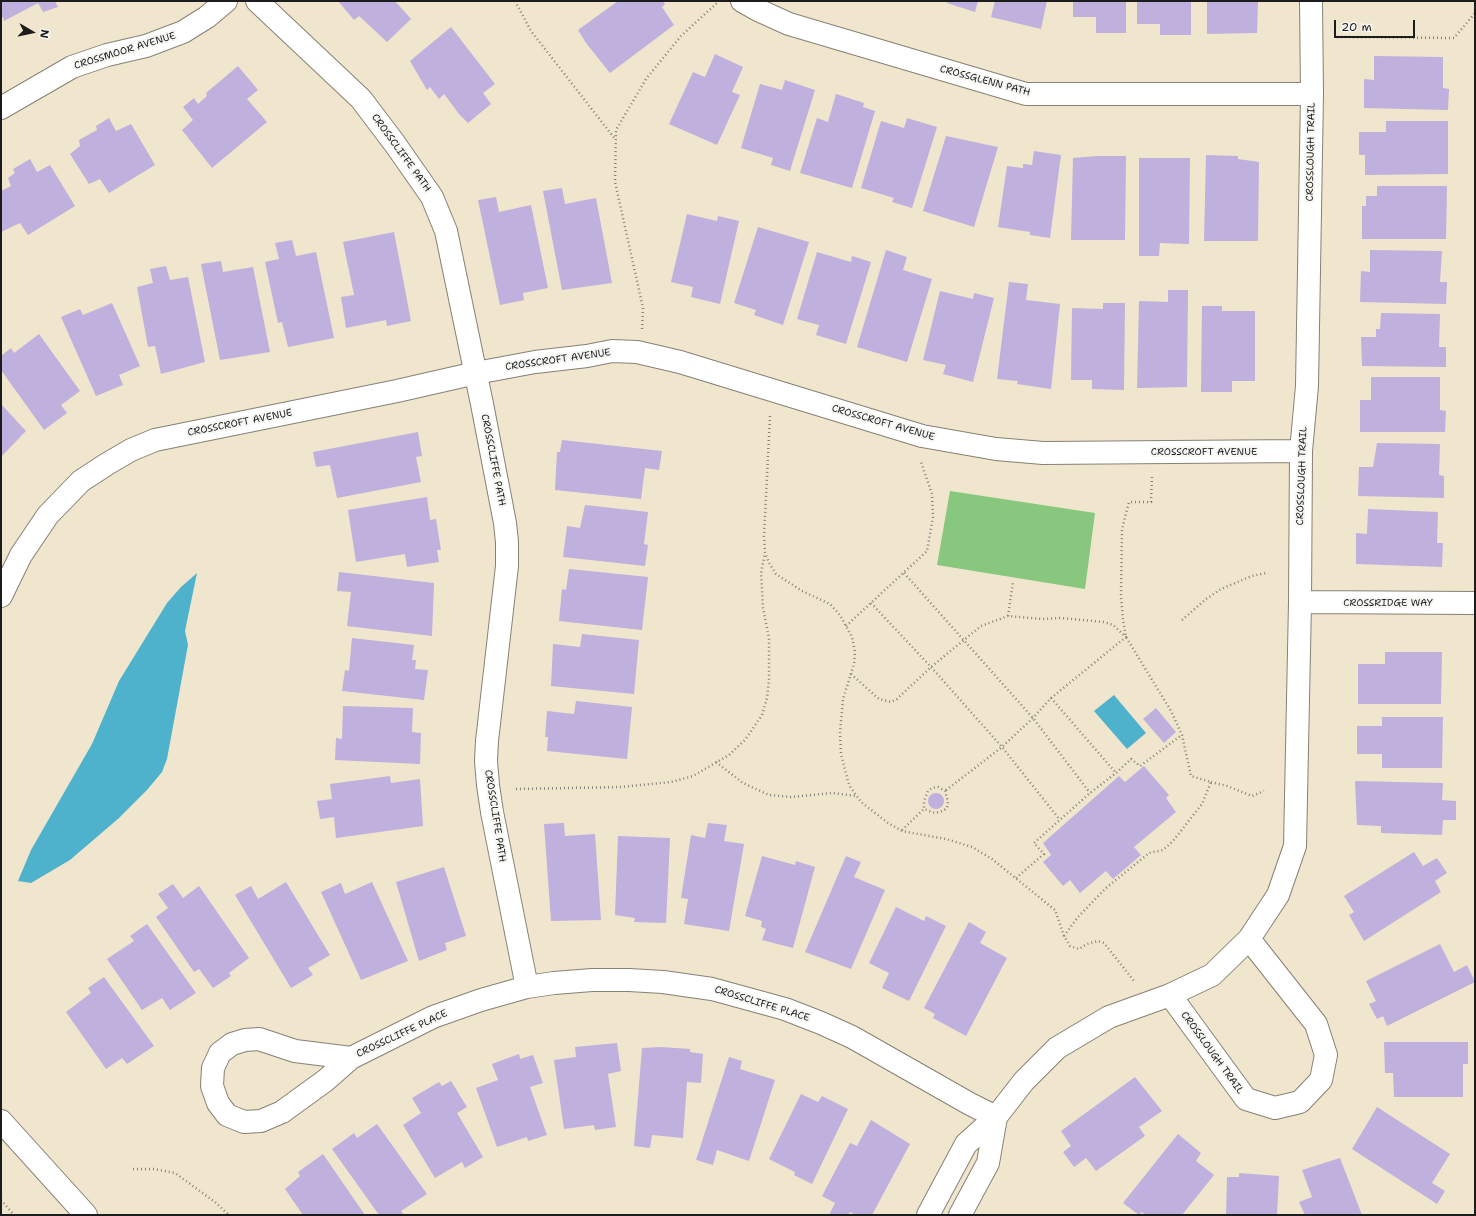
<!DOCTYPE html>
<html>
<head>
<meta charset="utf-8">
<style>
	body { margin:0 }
	#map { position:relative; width:1476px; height:1216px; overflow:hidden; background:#f0e6ce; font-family:"Shantell Sans",sans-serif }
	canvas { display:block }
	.frame { position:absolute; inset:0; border:2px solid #1c1c1c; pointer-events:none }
	.north { position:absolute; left:12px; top:12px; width:40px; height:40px; -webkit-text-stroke:3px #f6f6f2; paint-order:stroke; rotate:99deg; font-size:11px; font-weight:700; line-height:16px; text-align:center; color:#1c1c1c }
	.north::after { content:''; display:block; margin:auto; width:14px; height:18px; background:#1c1c1c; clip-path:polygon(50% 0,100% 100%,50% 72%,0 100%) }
	.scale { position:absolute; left:1334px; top:20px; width:81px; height:18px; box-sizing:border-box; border:2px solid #1c1c1c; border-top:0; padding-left:5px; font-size:12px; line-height:14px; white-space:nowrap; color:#1c1c1c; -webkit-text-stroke:3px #f6f6f2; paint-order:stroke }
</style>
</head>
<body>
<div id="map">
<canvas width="1476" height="1216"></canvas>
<div class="frame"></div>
<div class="north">N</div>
<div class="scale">20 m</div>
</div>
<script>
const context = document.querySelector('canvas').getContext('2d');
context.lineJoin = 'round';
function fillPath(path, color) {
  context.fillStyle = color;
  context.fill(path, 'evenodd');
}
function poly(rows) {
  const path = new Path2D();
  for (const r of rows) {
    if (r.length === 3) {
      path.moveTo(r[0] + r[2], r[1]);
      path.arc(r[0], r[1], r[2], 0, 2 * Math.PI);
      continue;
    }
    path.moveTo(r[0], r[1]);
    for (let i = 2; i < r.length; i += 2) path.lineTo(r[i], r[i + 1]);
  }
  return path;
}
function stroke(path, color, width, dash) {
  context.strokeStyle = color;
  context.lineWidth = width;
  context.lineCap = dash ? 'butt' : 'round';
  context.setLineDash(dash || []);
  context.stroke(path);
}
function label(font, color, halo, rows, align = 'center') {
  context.font = font + ' "Shantell Sans",sans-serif';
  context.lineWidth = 4;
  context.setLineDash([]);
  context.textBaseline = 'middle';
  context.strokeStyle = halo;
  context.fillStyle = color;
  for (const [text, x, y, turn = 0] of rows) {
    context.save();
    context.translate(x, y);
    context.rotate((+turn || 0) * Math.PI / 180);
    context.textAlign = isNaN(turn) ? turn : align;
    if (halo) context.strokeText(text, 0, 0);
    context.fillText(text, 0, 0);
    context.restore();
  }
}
const green = poly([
	[950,491,1095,513,1085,589,937,565]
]);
const water = poly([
	[197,573,185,631,188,645,167,759,162,772,147,790,119,818,70,860,31,883,18,881,31,850,92,744,119,681,167,603,181,587],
	[1114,695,1146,733,1127,749,1094,711]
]);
const building = poly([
	[1,1,55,1,58,7,43,12,38,3,4,21,3,17,1,18],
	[338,1,395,1,411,19,387,42,359,16,354,20],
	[618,1,663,1,665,4,662,7,674,25,610,73,586,43,578,30],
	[948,1,978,1,975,12,947,3],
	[995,1,1047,1,1041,29,991,17],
	[1073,1,1126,1,1126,33,1096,33,1096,17,1073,17],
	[1137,1,1191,1,1191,35,1160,35,1160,24,1137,24],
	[1207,1,1258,1,1257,33,1207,34],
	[451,27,495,84,483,93,491,104,468,123,459,114,444,94,439,99,430,87,427,90,410,61],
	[715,54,743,67,732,92,740,95,717,145,669,124,693,72,705,77],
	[1374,56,1443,57,1443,88,1449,89,1448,110,1364,108,1364,79,1374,80],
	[238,66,258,90,247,99,267,122,212,168,182,130,193,120,183,107,194,98,198,104,207,96,206,93],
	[785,80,815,90,790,171,771,165,773,158,741,148,760,84,782,90],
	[836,94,864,103,863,107,875,111,852,188,800,173,817,118,828,122],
	[109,118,116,131,131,124,155,165,109,193,100,179,89,184,70,154,80,146,79,140,97,130,96,126],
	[907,118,937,127,912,208,892,202,894,198,861,188,881,121,904,128],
	[1386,121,1448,121,1448,174,1365,175,1365,155,1359,155,1359,132,1386,132],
	[946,136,998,147,974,227,923,211],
	[1034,151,1061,155,1050,238,1030,235,1030,232,998,227,1007,166,1023,168,1023,164,1032,165],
	[1206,155,1238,156,1238,159,1259,162,1258,241,1204,241],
	[1097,156,1126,156,1125,240,1071,240,1073,158],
	[1139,158,1190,158,1189,244,1160,243,1159,256,1139,256],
	[30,159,37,172,50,165,75,206,28,235,20,223,1,232,1,191,11,186,8,178,15,173,13,169],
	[1377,186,1447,186,1446,239,1362,239,1362,206,1366,206,1366,196,1377,196],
	[562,188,565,204,596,198,612,283,562,290,543,191],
	[496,197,499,212,531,205,548,288,523,293,524,300,500,305,478,200],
	[687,214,717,221,718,216,739,221,720,304,691,297,693,287,671,282],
	[758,227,809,242,783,325,754,315,756,310,734,303],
	[394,232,411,321,387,326,386,320,346,328,341,297,354,295,343,242],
	[292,240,296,256,316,252,334,338,288,347,282,322,278,323,265,262,279,259,275,243],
	[886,250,907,257,903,270,932,279,907,362,857,347],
	[1370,250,1442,251,1440,282,1447,282,1446,304,1360,302,1361,271,1370,272],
	[817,252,851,262,852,256,871,262,846,344,816,335,819,325,797,319],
	[221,261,223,272,253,267,270,352,220,360,201,264],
	[166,266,170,280,188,277,205,362,161,374,155,346,148,347,137,287,153,283,150,269],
	[1009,282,1028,284,1026,300,1060,304,1051,389,1017,384,1018,381,997,379],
	[1168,290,1188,290,1187,387,1137,388,1139,301,1168,302],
	[940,291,973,299,974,293,994,298,973,382,943,374,946,365,923,360],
	[112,303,140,366,119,375,123,385,96,396,61,317,80,309,83,315],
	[1103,303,1125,303,1124,390,1092,389,1092,380,1071,380,1072,308,1103,309],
	[1202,306,1222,306,1222,311,1255,311,1255,381,1232,381,1232,392,1201,392],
	[1381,313,1440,314,1439,347,1446,347,1446,367,1362,366,1361,337,1376,337,1376,329,1380,329],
	[39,334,80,391,61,405,67,413,44,430,1,370,1,356,11,348,14,353],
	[1371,377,1440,377,1440,410,1446,411,1445,432,1360,432,1360,400,1371,400],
	[1,404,26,431,1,457],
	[418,432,422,456,416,457,421,482,337,498,330,465,316,467,313,452],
	[562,440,662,451,659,470,645,468,641,499,555,490,557,452,560,452],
	[1377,443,1440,444,1439,475,1444,476,1444,498,1358,496,1359,467,1373,467],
	[427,497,430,520,436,519,441,550,437,550,439,562,407,567,405,554,356,562,348,510],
	[585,505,648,512,644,544,648,545,645,566,563,557,567,526,580,528],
	[1368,509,1438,512,1437,543,1443,543,1442,567,1356,564,1356,533,1367,534],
	[569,569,648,577,642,630,559,621,562,589,566,590],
	[339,572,434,583,432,636,347,626,351,592,337,591],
	[582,634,639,640,634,694,551,686,553,644,580,647],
	[352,638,414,645,412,660,416,660,415,669,428,670,424,700,342,691,345,670,349,671],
	[1385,652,1442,652,1441,704,1358,704,1358,664,1385,664],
	[576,701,632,707,627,759,547,751,548,737,545,737,547,711,574,714],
	[343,706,413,708,412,732,421,733,420,764,335,760,336,738,342,739],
	[1156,708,1176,732,1164,743,1143,719],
	[1382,717,1443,717,1442,768,1382,768,1382,754,1357,754,1357,726,1382,726],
	[1144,766,1169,795,1166,798,1176,812,1134,847,1141,855,1113,879,1106,871,1080,893,1070,880,1063,886,1043,862,1051,855,1043,843,1119,776,1125,782],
	[390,776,391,783,420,779,423,826,336,838,334,817,320,819,317,801,332,799,330,784],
	[1355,781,1443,783,1442,800,1456,801,1456,820,1443,820,1442,835,1381,833,1381,826,1357,825],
	[936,801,8],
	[564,823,565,836,595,834,601,920,551,921,544,824],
	[708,823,727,825,724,841,744,844,729,931,684,924,688,899,681,898,691,835,705,838],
	[618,836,670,838,666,923,634,922,635,918,615,915],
	[1414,852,1423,866,1437,858,1447,873,1435,881,1441,892,1364,941,1349,915,1354,912,1344,896],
	[762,856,795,865,796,861,815,867,793,948,762,940,766,929,761,927,762,921,745,916],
	[846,856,861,862,854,877,885,890,851,969,805,952],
	[444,867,466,936,445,943,447,950,419,961,396,882],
	[286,882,330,955,308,968,313,975,291,988,235,895,251,886,258,899],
	[372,882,408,961,361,980,321,892,341,883,345,894],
	[173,884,183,898,199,886,249,958,229,973,231,976,213,988,199,969,194,972,156,917,168,908,158,894],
	[896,907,924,921,926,916,946,926,909,1001,882,988,889,973,869,963],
	[969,922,986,932,980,943,1007,958,966,1036,933,1018,935,1014,924,1008],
	[147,924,196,993,170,1010,162,998,142,1010,107,959,134,941,130,936],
	[1440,944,1454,972,1467,965,1475,982,1387,1026,1383,1016,1377,1019,1369,1004,1376,1001,1366,981],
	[104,977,154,1046,127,1064,122,1058,106,1069,66,1012,91,993,88,988],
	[1384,1042,1468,1042,1468,1064,1463,1064,1463,1097,1394,1097,1393,1073,1385,1073],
	[617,1043,621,1071,608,1074,616,1127,595,1130,594,1125,564,1129,554,1060,576,1057,575,1047],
	[661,1047,690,1049,690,1052,703,1054,701,1083,687,1082,683,1138,652,1135,650,1148,634,1146,642,1048],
	[519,1054,520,1059,533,1055,543,1083,530,1087,547,1135,528,1141,527,1137,497,1147,476,1088,498,1080,492,1064],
	[729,1057,742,1061,740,1069,775,1080,749,1161,717,1150,713,1165,696,1160],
	[1135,1077,1162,1111,1139,1127,1145,1136,1096,1171,1086,1158,1074,1167,1063,1152,1071,1146,1061,1131],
	[451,1081,467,1107,457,1113,483,1157,465,1168,462,1162,435,1178,403,1125,421,1113,412,1098,439,1082,442,1086],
	[801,1094,818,1102,822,1096,848,1109,812,1184,794,1175,795,1172,769,1159],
	[1377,1107,1450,1154,1432,1183,1445,1191,1437,1204,1352,1149],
	[871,1120,910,1144,872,1215,856,1215,850,1212,848,1215,829,1215,835,1203,822,1196,850,1143,857,1146],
	[377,1124,427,1194,401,1211,404,1215,379,1215,332,1149,354,1133,357,1138],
	[1178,1134,1201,1153,1196,1161,1214,1175,1182,1215,1145,1215,1142,1212,1139,1215,1123,1203],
	[323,1154,365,1215,303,1215,285,1189,300,1176,298,1172],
	[1340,1158,1362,1215,1305,1215,1299,1202,1312,1197,1302,1170],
	[1239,1173,1279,1176,1277,1215,1226,1215,1227,1177,1239,1177]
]);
const path = poly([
	[515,1,531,31,615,139],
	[1337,37,1454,38,1475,13],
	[642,329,643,308,615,182,616,130,646,79,681,36,717,3],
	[770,416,764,536,765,552,769,563,776,574,802,591,830,604,840,615,852,637,855,652,854,664,843,699,840,733,841,754,849,785,861,802,888,823,902,831,946,839,972,847,992,859,1055,910,1064,936,1070,946,1079,949,1087,944,1098,941,1104,943,1134,981,1135,980],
	[904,573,1033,718,1090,793],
	[871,603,931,667,1002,747,1060,820],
	[1008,616,1013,582],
	[1182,620,1206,599,1221,589,1252,576,1266,573],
	[846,626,927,551,933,517,932,494,921,462],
	[851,674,879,699,891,702,897,699,931,667,981,626,1008,616,1042,619,1061,618,1104,622,1113,625,1126,637,1051,698,1033,718,1002,747,945,791],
	[1051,698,1116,773],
	[716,762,743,783,769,795,791,797,832,793,856,796],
	[1211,782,1227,786,1252,796,1264,791],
	[516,789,621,787,671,782,693,776,729,755,745,740,762,715,767,698,769,680,769,638,763,608,762,589,761,573,765,553],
	[902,830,924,809,924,801,928,791,932,788,938,787,945,791,948,802,947,808,943,811,935,813,924,809],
	[1016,878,1044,854,1034,843,1090,793,1116,773,1131,759,1140,766,1182,735],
	[1064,936,1078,917,1106,888,1149,853,1163,850,1173,841,1202,804,1211,782,1191,776,1182,735,1171,711,1126,637,1123,620,1121,595,1122,529,1129,502,1151,502,1152,477],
	[133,1169,154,1169,175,1173,215,1202,229,1215],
	[1,1200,14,1215]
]);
const minor = poly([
	[257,1,361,99,395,144,432,197,446,231,482,404,505,523,507,542,507,566,487,741,486,761,488,785,492,812,527,987],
	[742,1,758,10,789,24,1026,94,1312,94],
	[1,108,72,67,107,55,146,46,183,32,207,17,226,1],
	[1,596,21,555,48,515,81,481,107,464,131,450,155,440,397,391,476,373,535,362,587,356,612,351,637,352,680,362,922,436,996,449,1043,453,1301,451],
	[1300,602,1475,603],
	[1170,995,1246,1099,1275,1108,1300,1102,1321,1080,1326,1055,1316,1024,1249,939],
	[351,1058,295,1051,259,1039,245,1040,232,1044,220,1053,213,1068,212,1086,218,1103,227,1115,244,1122,261,1121,282,1112,326,1080,351,1058,433,1017,481,1000,527,987,554,983,592,980,629,980,663,982,712,989,785,1009,821,1023,852,1037,970,1104,996,1117],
	[1,1121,86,1215],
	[928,1215,966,1144,996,1117,1024,1081,1057,1048,1109,1017,1170,995,1212,975,1249,939,1278,895,1295,846,1300,602,1301,451,1307,386,1312,94,1311,1],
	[960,1215,988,1163,996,1117]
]);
const streetNames = [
	["CROSSMOOR AVENUE",125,51,-17],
	["CROSSGLENN PATH",985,81,15],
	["CROSSLOUGH TRAIL",1311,152,-89],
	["CROSSCLIFFE PATH",401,153,54],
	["CROSSCROFT AVENUE",558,360,-8],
	["CROSSCROFT AVENUE",240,423,-11],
	["CROSSCROFT AVENUE",883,423,16],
	["CROSSCROFT AVENUE",1204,452],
	["CROSSCLIFFE PATH",493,460,79],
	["CROSSLOUGH TRAIL",1302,476,-88],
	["CROSSRIDGE WAY",1388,603],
	["CROSSCLIFFE PATH",495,816,81],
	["CROSSCLIFFE PLACE",762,1004,17],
	["CROSSCLIFFE PLACE",402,1034,-25],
	["CROSSLOUGH TRAIL",1212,1053,54]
];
fillPath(green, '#88c77e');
fillPath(water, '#4eb2cd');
fillPath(building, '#bfb0dd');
stroke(minor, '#868175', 24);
stroke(path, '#868175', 2.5, [1, 3]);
stroke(minor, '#fff', 22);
label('10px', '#1c1c1c', '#f6f6f2', streetNames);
</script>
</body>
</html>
